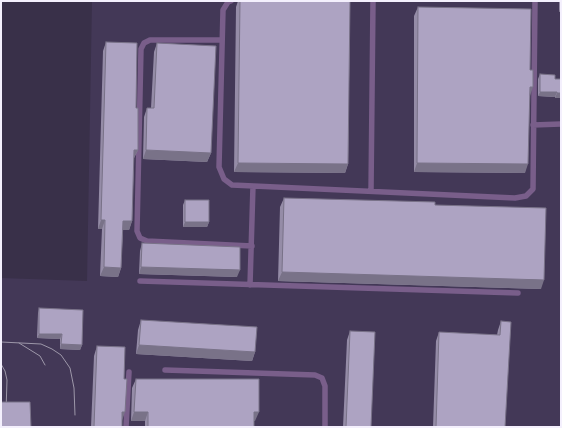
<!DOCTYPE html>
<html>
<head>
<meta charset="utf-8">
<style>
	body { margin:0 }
	#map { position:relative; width:562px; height:428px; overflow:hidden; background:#393049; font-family:Raleway,sans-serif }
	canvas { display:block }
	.frame { position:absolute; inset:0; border:2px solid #f4f0fd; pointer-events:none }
</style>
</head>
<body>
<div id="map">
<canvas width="562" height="428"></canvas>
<div class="frame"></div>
</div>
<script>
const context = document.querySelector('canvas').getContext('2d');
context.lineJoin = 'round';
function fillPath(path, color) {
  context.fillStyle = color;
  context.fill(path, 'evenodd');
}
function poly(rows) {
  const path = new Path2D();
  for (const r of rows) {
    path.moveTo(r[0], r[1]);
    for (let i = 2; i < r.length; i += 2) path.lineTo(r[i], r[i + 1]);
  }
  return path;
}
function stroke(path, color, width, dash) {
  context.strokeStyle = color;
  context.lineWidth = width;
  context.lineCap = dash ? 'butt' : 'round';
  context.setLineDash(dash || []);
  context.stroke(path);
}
const built = poly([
	[92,1,561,1,561,427,1,427,1,278,87,281]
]);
const lane = poly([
	[231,1,228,2,223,10,219,167,224,179,232,185,515,198,526,196,533,189,535,1],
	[222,40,150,40,144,43,141,49,137,231,140,238,147,241,252,246],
	[533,125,561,124],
	[371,191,373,1],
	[140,281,518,293],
	[250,285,253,186],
	[165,370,315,375,322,378,325,386,325,427],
	[126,427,129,372]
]);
const tram = poly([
	[1,342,41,344,52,349,61,355,70,368,74,388,75,415],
	[19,343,40,356,45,365],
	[1,364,5,371,7,380,6,411]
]);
const wall = poly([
	[238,1,350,1,348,164,345,173,234,172,236,7],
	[559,1,561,1,561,12,559,12],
	[418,7,530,96,525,173,414,172,414,16],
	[106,42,136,108,138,150,134,158,132,221,129,230,123,230,121,268,118,277,100,276,102,229,98,229,103,51],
	[157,43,211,153,207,162,143,159,144,117,147,108,151,108,154,52],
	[540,74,555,79,561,79,561,98,555,98,555,97,538,96,538,79],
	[284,198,435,205,541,289,278,281,280,207],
	[185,200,209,222,207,227,183,227,183,205],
	[142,243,237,277,139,274,140,251],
	[39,308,82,345,80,350,60,349,60,339,37,338,38,313],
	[141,320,255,352,252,361,136,354,138,330],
	[501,321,505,427,433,427,436,341,439,332,497,335,498,330],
	[350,331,371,427,343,427,347,340],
	[97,346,122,421,122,427,91,427,94,356],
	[136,379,255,421,254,421,254,427,145,427,145,421,131,421,132,388]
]);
const shadedWall = poly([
	[561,7,561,12,559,12],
	[530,87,533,87,530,96],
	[540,92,557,92,555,97,538,96],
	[557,93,561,93,561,98,555,98],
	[134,150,138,150,134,158],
	[146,150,211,153,207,162,143,159],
	[238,163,348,164,345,173,234,172],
	[417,163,528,164,525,173,414,172],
	[101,220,105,220,102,229,98,229],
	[123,221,132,221,129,230,120,230],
	[185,222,209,222,207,227,183,227],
	[104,267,121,268,118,277,100,276],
	[141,267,240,270,237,277,139,274],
	[282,272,544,280,541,289,278,281],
	[39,334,62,334,60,339,37,338],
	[61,344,82,345,80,350,60,349],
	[139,345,255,352,252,361,136,354],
	[122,412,125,412,122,421],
	[134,412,148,412,145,421,131,421],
	[254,412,259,412,255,421,250,421]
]);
const building = poly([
	[240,1,350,1,348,164,238,163,240,1],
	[418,7,531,9,530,70,533,70,533,87,530,87,528,164,417,163,418,7],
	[106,42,137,43,136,108,138,108,138,150,134,150,132,221,123,221,121,268,104,267,105,220,101,220,106,42],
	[157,43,216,46,211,153,146,150,147,108,154,108,157,43],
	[540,74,555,75,555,79,561,79,561,93,557,93,557,92,540,92,540,74],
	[284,198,435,202,435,205,546,208,544,280,282,272,284,198],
	[185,200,209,200,209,222,185,222,185,200],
	[142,243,240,247,240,270,141,267,142,243],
	[39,308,83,310,82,345,61,344,62,334,39,334,39,308],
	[141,320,257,327,255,352,139,345,141,320],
	[501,321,511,322,505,427,436,427,439,332,500,335,501,321],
	[350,331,375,332,371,427,346,427,350,331],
	[97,346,125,347,124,379,127,379,125,412,122,412,122,427,94,427,97,346],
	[136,379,259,379,259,412,254,412,254,427,148,427,148,412,134,412,136,379],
	[1,402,30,402,31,427,1,427,1,402]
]);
fillPath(built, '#433857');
stroke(lane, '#795e8a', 5.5);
stroke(tram, '#9d97a9', 1);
fillPath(wall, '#958ca7');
fillPath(shadedWall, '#797288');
fillPath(building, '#ada3c2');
stroke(building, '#797288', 1);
</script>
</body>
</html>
